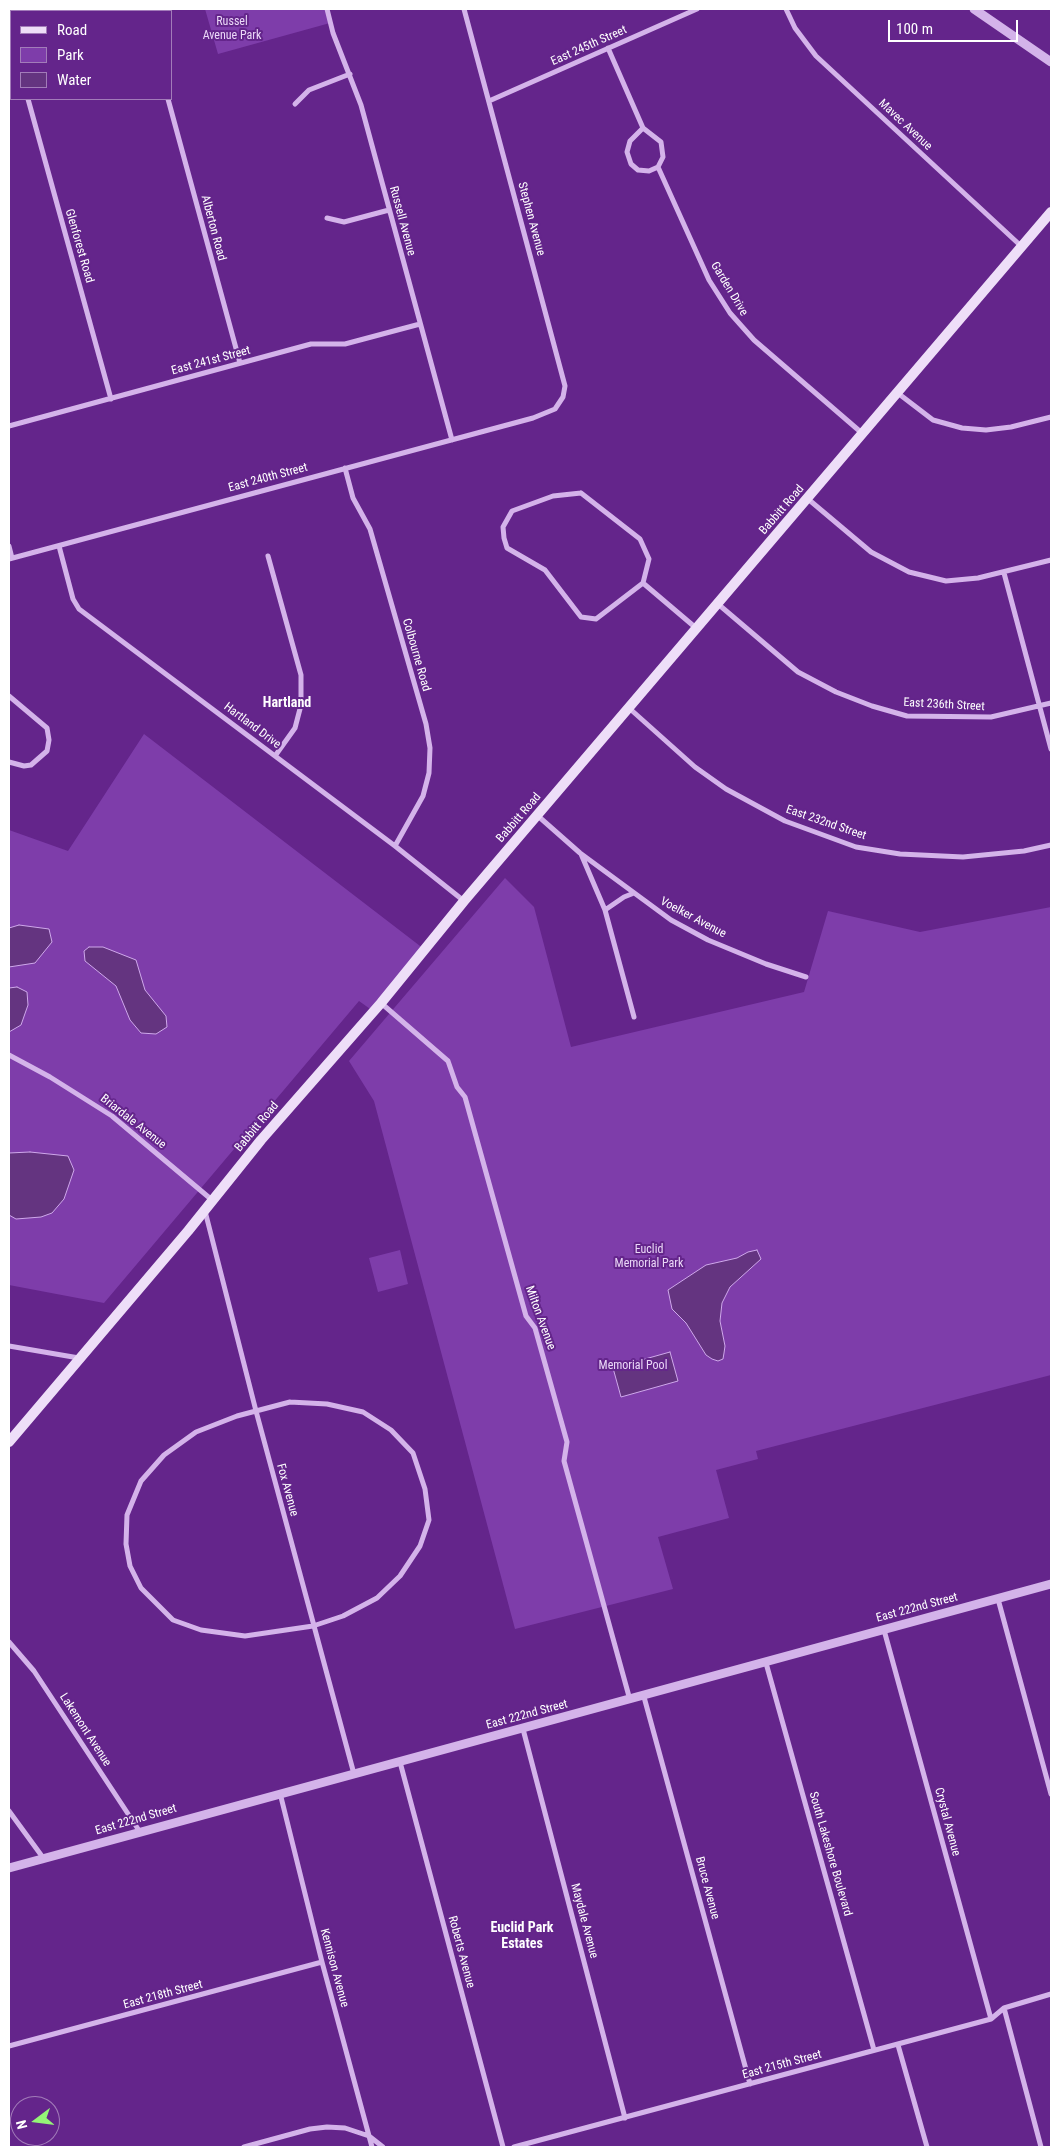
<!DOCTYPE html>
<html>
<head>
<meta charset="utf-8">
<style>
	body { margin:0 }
	#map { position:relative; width:1060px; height:2156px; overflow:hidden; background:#64258b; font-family:"Roboto Condensed",sans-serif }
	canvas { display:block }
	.frame { position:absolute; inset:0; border:10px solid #fff; pointer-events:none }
	.legend { position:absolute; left:10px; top:10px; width:162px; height:90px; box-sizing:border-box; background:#64258b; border:1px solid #a27cb9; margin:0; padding:6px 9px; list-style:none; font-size:15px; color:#fff }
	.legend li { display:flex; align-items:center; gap:10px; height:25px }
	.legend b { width:25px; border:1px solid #a27cb9 }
	.north { position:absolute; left:10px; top:2096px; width:50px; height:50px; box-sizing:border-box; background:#64258b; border:1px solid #a27cb9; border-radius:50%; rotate:255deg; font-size:14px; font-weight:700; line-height:20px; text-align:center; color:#fff }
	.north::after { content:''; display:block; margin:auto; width:18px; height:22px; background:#94f477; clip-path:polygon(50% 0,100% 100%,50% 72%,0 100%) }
	.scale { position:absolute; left:888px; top:20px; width:130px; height:22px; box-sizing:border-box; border:2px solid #fff; border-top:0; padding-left:6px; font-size:15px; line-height:18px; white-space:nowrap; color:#fff; -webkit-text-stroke:4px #64258b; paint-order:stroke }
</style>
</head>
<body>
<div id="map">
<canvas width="1060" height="2156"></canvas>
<div class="frame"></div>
<ul class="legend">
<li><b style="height:6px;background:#eedef8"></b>Road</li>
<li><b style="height:14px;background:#7e3daa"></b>Park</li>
<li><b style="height:14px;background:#643480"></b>Water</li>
</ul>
<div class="north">N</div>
<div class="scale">100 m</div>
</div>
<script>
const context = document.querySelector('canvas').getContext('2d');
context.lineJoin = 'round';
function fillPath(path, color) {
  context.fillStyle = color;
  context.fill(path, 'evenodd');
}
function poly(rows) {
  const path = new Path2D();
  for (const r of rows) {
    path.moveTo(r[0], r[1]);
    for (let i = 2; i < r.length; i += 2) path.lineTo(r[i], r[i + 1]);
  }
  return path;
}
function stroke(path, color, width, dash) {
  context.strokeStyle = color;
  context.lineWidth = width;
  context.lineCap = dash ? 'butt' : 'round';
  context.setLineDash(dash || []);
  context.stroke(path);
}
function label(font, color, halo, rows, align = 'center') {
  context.font = font + ' "Roboto Condensed",sans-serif';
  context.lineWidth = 4;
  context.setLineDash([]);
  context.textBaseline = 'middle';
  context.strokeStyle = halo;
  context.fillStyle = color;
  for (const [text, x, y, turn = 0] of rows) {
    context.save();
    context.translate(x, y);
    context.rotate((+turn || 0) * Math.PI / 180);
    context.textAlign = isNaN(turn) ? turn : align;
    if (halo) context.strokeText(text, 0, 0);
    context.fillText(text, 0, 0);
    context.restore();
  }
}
const green = poly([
	[205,9,327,9,330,23,218,54],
	[144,734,424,949,373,1011,359,1001,104,1303,9,1285,9,830,68,851],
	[505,878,534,907,571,1047,804,992,828,911,920,932,1051,907,1051,1375,756,1451,758,1459,716,1470,729,1518,658,1537,673,1589,515,1629,374,1101,349,1061],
	[400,1250,408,1284,378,1292,369,1258]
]);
const water = poly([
	[19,925,49,929,52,942,35,963,9,967,9,928,19,925],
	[89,947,103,947,136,960,145,990,166,1016,167,1027,156,1034,141,1033,130,1020,116,986,85,961,84,951,89,947],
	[17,987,27,992,28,1005,21,1025,9,1032,9,988,17,987],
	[30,1152,68,1156,74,1170,64,1199,52,1213,41,1217,16,1219,9,1215,9,1153,30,1152],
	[757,1250,761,1259,730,1287,722,1303,720,1321,725,1346,724,1353,723,1359,718,1361,712,1359,706,1355,686,1323,672,1309,668,1290,706,1265,737,1258,748,1252,757,1250],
	[670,1352,678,1381,621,1397,613,1368,670,1352]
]);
const minor = poly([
	[92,9,93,11],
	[327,9,333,33,361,105,452,440],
	[786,9,795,28,816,56,1021,246],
	[154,11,164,9],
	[9,30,11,40],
	[608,48,643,128,661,142,663,157,658,167,709,280,730,313,754,340,863,434],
	[28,99,111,399],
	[168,99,240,363],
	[489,101,697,9],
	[295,104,309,90,350,74],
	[643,128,630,141,627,152,631,164,638,170,649,171,658,167],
	[327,218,344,222,389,210],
	[899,394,933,420,962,428,986,430,1011,427,1051,417],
	[9,426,311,344,345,344,420,324],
	[345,468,353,498,370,529,426,724,430,748,429,773,423,796,395,846],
	[581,493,640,539,649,559,643,583,596,619,581,617,545,570,507,548,504,538,503,527,512,511,553,496,581,493],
	[808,499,871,552,909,572,946,581,978,578,1051,560],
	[9,546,12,558],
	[59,546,73,599,79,609,395,846,464,901],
	[268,556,301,675,301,705,295,728,275,756],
	[9,559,533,418,555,409,563,397,565,386,464,9],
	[1004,573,1051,749],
	[643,583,696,628],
	[718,604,798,672,836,692,872,706,907,716,991,717,1051,703],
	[9,696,47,728,49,740,47,751,31,765,24,766,9,762],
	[629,708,695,767,726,789,785,821,856,847,900,854,963,857,1024,851,1051,845],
	[538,816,580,853,671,920,708,940,766,964,806,977],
	[581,854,605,910,634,1017],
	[605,910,624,897,634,893],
	[381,1003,448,1061,457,1087,465,1097,526,1316,535,1328,567,1442,564,1461,630,1700],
	[9,1055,50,1077,112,1116,212,1200],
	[205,1211,256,1411,354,1774],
	[9,1346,79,1358],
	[290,1402,327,1404,363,1412,391,1430,413,1453,425,1489,429,1520,420,1546,400,1576,377,1598,343,1616,313,1626,245,1636,201,1630,173,1620,141,1588,130,1566,126,1544,127,1515,141,1481,164,1455,196,1432,237,1416,290,1402],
	[998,1599,1051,1794],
	[884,1630,991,2019],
	[9,1642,34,1671,140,1832],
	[766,1663,874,2050],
	[644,1697,750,2084],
	[523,1729,625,2118],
	[400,1762,503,2147],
	[280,1793,322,1962,372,2147],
	[9,1811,44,1859],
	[1004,2008,1041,2147],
	[898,2045,927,2147],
	[9,2046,322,1962],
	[244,2147,310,2129,327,2127,345,2128,369,2136,383,2147],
	[514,2147,991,2019,1004,2008,1051,1994]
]);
const tertiary = poly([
	[974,9,1051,62],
	[9,1868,1051,1584]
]);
const secondary = poly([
	[9,1442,188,1231,261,1140,381,1003,464,901,1051,212]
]);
const parkNames = [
	["Russel",232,22],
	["Avenue Park",232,36],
	["Euclid",649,1250],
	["Memorial Park",649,1264],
	["Memorial Pool",633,1366]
];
const streetNames = [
	["East 245th Street",589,46,-24],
	["Mavec Avenue",905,125,43],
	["Stephen Avenue",531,219,75],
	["Russell Avenue",402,221,75],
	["Alberton Road",213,228,75],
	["Glenforest Road",79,246,74],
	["Garden Drive",729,289,59],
	["East 241st Street",211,361,-15],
	["East 240th Street",268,478,-15],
	["Babbitt Road",782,510,-49],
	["Colbourne Road",416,655,74],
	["East 236th Street",944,705,3],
	["Hartland Drive",252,726,37],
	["Babbitt Road",519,818,-49],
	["East 232nd Street",826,823,19],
	["Voelker Avenue",693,918,28],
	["Briardale Avenue",133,1122,38],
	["Babbitt Road",257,1127,-50],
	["Milton Avenue",540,1318,70],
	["Fox Avenue",287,1490,75],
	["East 222nd Street",917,1608,-15],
	["East 222nd Street",527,1715,-15],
	["Lakemont Avenue",85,1730,57],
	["East 222nd Street",136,1820,-16],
	["Crystal Avenue",947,1822,75],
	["South Lakeshore Boulevard",830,1854,74],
	["Bruce Avenue",707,1888,75],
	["Maydale Avenue",584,1921,75],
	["Roberts Avenue",461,1952,75],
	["Kennison Avenue",334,1968,75],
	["East 218th Street",163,1995,-15],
	["East 215th Street",782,2065,-15]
];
const neighbourhoodNames = [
	["Hartland",287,703],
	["Euclid Park",522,1928],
	["Estates",522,1944]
];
fillPath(green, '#7e3daa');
fillPath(water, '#643480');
stroke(water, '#cfa8eb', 1);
stroke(minor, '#d4b3ea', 5);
stroke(tertiary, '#d4b3ea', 9);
stroke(secondary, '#eedef8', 10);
label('12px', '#ebd8f8', '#64258b', parkNames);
label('12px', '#fff', '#64258b', streetNames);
label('bold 14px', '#fff', '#64258b', neighbourhoodNames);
</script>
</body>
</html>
